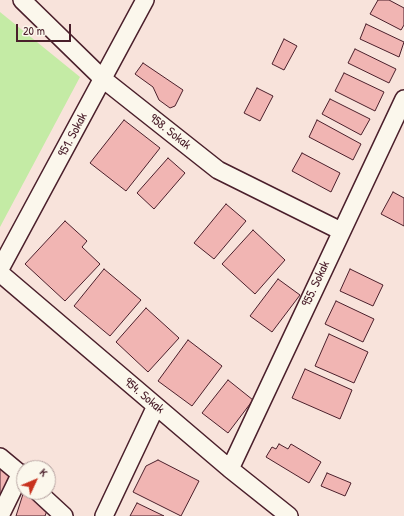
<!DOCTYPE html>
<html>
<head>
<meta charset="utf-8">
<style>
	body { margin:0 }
	#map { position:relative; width:404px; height:516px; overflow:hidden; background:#f8e3db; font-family:"Patrick Hand",sans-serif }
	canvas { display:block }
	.north { position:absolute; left:16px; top:460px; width:40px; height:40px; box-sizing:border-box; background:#fbf7ec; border:1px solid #b4a19f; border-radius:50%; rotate:46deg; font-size:11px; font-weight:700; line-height:16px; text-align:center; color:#4a1f2b }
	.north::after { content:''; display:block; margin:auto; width:14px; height:18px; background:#c8321e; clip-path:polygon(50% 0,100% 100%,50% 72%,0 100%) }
	.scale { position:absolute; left:16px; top:24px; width:55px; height:18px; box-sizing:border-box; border:2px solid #4a1f2b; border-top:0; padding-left:5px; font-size:12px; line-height:14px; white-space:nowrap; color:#4a1f2b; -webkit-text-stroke:3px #fbf7ec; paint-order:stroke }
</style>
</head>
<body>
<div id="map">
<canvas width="404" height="516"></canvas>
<div class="north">K</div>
<div class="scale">20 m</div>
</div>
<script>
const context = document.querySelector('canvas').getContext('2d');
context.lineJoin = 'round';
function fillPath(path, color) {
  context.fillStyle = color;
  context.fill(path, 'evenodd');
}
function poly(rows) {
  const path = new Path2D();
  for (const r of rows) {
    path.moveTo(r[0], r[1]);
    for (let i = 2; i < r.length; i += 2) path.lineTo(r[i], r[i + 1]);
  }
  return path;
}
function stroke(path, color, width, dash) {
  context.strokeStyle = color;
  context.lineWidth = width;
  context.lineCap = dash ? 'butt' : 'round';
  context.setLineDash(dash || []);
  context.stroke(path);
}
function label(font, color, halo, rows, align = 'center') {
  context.font = font + ' "Patrick Hand",sans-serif';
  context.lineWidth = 3;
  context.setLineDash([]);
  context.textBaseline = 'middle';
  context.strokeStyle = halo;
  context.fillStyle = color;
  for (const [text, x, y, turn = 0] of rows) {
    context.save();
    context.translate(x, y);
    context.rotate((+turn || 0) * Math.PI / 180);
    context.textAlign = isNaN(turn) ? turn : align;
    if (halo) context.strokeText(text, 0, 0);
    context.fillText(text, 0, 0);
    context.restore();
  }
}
const green = poly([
	[0,12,80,77,0,227]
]);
const building = poly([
	[378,0,389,0,404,8,404,25,401,30,370,14,378,0],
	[366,24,404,42,399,57,360,39,366,24],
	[284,39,297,46,284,70,272,64,284,39],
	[355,49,396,69,389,83,348,63,355,49],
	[143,63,183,90,175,106,170,108,159,100,153,87,135,74,143,63],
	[344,73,384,92,375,111,335,91,344,73],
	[257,88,273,96,260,121,244,113,257,88],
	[330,99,370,119,361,135,322,114,330,99],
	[124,120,160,148,126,191,90,163,124,120],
	[317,120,361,144,353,160,309,137,317,120],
	[302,153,340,173,331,192,292,171,302,153],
	[168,158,185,173,154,209,137,193,168,158],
	[393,192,404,198,404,226,381,214,393,192],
	[226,204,246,221,214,259,194,243,226,204],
	[65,221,87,241,82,247,100,264,65,301,25,264,65,221],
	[253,230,285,260,255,294,222,264,253,230],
	[104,269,141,300,110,336,74,306,104,269],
	[350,269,383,285,373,306,340,291,350,269],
	[278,279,300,295,272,332,250,316,278,279],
	[336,301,374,319,363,342,325,324,336,301],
	[146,308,179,338,148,372,116,342,146,308],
	[329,334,368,352,354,383,315,366,329,334],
	[188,340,222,366,192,406,158,381,188,340],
	[305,369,352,390,340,419,292,398,305,369],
	[228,380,253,400,228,433,202,413,228,380],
	[279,444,288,449,291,444,321,462,309,483,266,457,272,447,276,449,279,444],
	[158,460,199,481,181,516,133,492,146,466,158,460],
	[0,465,16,473,0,500,0,465],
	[327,473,351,483,345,496,321,486,327,473],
	[24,491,31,492,48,508,45,516,16,516,24,491],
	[137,503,164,516,130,516,137,503]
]);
const street = poly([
	[22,0,103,79,218,170,341,231],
	[0,269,145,0],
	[0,273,230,469,289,516],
	[0,457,24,477],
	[230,469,404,99],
	[38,492,64,516],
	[0,516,21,473],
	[104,516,156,406]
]);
const streetNames = [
	["958. Sokak",170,132,38],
	["951. Sokak",73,135,-62],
	["955. Sokak",316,284,-65],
	["954. Sokak",144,396,40]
];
fillPath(green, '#c4eba5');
fillPath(building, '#f1b5b3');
stroke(building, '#4a1f2b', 1);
stroke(street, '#4a1f2b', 20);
stroke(street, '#fbf7ec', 17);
label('13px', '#4a1f2b', '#fbf7ec', streetNames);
</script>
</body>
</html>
